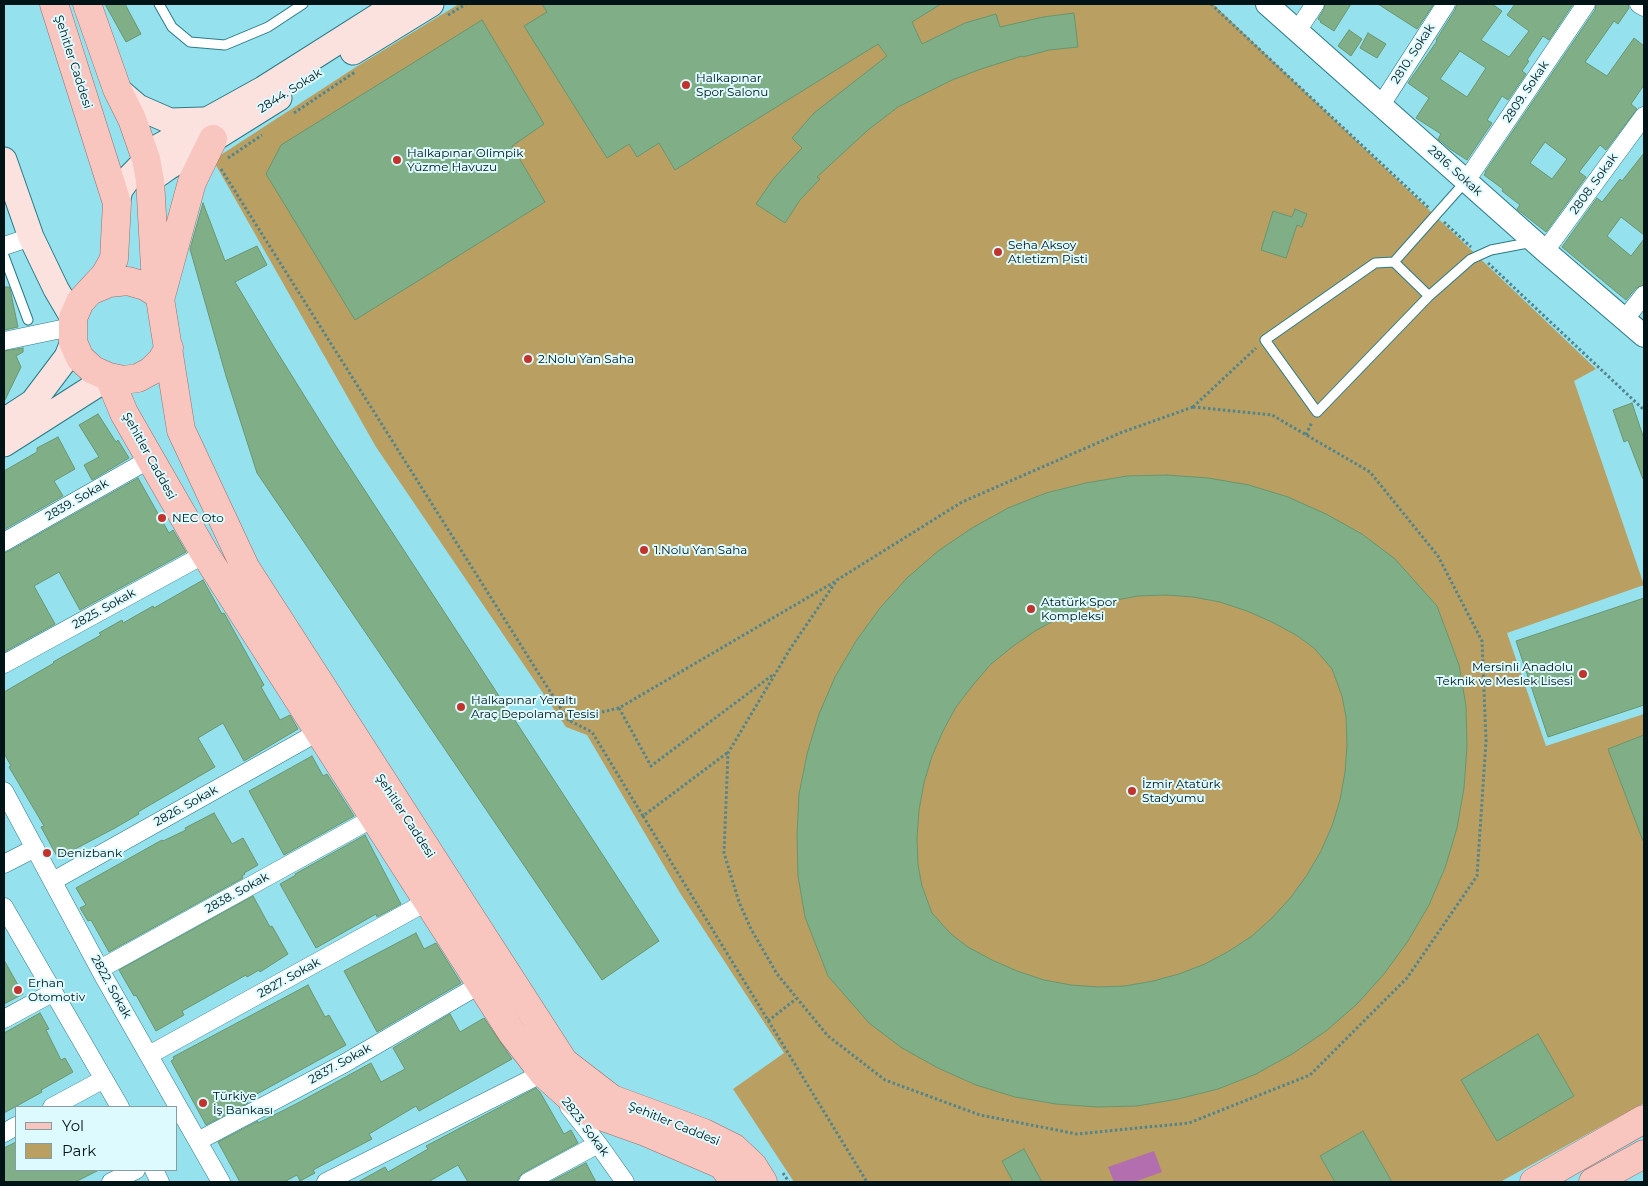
<!DOCTYPE html>
<html>
<head>
<meta charset="utf-8">
<style>
	body { margin:0 }
	#map { position:relative; width:1648px; height:1186px; overflow:hidden; background:#95e1ed; font-family:Montserrat,sans-serif }
	canvas { display:block }
	.frame { position:absolute; inset:0; border:5px solid #001316; pointer-events:none }
	.legend { position:absolute; left:15px; top:1106px; width:162px; height:65px; box-sizing:border-box; background:#ddfafe; border:1px solid #859ea1; margin:0; padding:6px 9px; list-style:none; font-size:15px; color:#001316 }
	.legend li { display:flex; align-items:center; gap:10px; height:25px }
	.legend b { width:25px; border:1px solid #859ea1 }
</style>
</head>
<body>
<div id="map">
<canvas width="1648" height="1186"></canvas>
<div class="frame"></div>
<ul class="legend">
<li><b style="height:6px;background:#f8c5bf"></b>Yol</li>
<li><b style="height:14px;background:#b9a062"></b>Park</li>
</ul>
</div>
<script>
const context = document.querySelector('canvas').getContext('2d');
context.lineJoin = 'round';
function fillPath(path, color) {
  context.fillStyle = color;
  context.fill(path, 'evenodd');
}
function poly(rows) {
  const path = new Path2D();
  for (const r of rows) {
    path.moveTo(r[0], r[1]);
    for (let i = 2; i < r.length; i += 2) path.lineTo(r[i], r[i + 1]);
  }
  return path;
}
function stroke(path, color, width, dash) {
  context.strokeStyle = color;
  context.lineWidth = width;
  context.lineCap = dash ? 'butt' : 'round';
  context.setLineDash(dash || []);
  context.stroke(path);
}
function label(font, color, halo, rows, align = 'center') {
  context.font = font + ' Montserrat,sans-serif';
  context.lineWidth = 4;
  context.setLineDash([]);
  context.textBaseline = 'middle';
  context.strokeStyle = halo;
  context.fillStyle = color;
  for (const [text, x, y, turn = 0] of rows) {
    context.save();
    context.translate(x, y);
    context.rotate((+turn || 0) * Math.PI / 180);
    context.textAlign = isNaN(turn) ? turn : align;
    if (halo) context.strokeText(text, 0, 0);
    context.fillText(text, 0, 0);
    context.restore();
  }
}
const green = poly([
	[459,4,1213,4,1596,369,1574,381,1644,585,1507,633,1546,746,1644,714,1644,1103,1500,1182,794,1182,733,1089,784,1053,680,893,587,735,566,727,376,447,213,160,356,67]
]);
const water = poly([
	[1154,1151,1162,1172,1134,1182,1114,1182,1108,1167]
]);
const building = poly([
	[105,4,125,4,141,34,126,42,105,4],
	[542,4,941,4,912,22,922,44,965,23,996,14,1000,27,1043,17,1074,13,1078,47,1049,50,1023,57,1022,56,981,69,952,80,898,107,868,130,817,177,820,179,800,200,785,223,756,204,774,178,802,148,792,138,814,113,887,56,878,44,675,170,659,143,637,157,629,144,607,158,524,26,547,12,542,4],
	[1325,4,1351,4,1334,31,1320,22,1321,21,1318,19,1324,9,1325,4],
	[1378,4,1434,4,1417,29,1378,4],
	[1457,4,1492,4,1502,11,1481,40,1509,57,1529,31,1507,15,1515,4,1573,4,1549,40,1543,36,1527,60,1529,61,1522,71,1526,74,1508,100,1502,96,1487,120,1492,123,1467,160,1450,149,1438,139,1441,134,1416,118,1429,98,1408,83,1437,41,1436,40,1455,10,1457,4],
	[1460,51,1486,68,1467,97,1440,79,1460,51],
	[1596,4,1628,4,1629,8,1618,24,1614,21,1585,62,1607,76,1634,38,1644,46,1644,85,1631,104,1637,109,1606,150,1600,145,1579,172,1586,177,1546,232,1517,209,1520,205,1502,191,1503,189,1484,175,1486,172,1485,172,1595,10,1596,4],
	[1545,142,1567,159,1552,179,1530,163,1545,142],
	[482,20,544,124,512,146,545,202,355,320,266,174,281,145,482,20],
	[1349,30,1362,39,1351,56,1338,46,1349,30],
	[1368,33,1386,44,1377,58,1360,48,1368,33],
	[1644,153,1644,235,1621,217,1607,236,1631,256,1644,239,1644,285,1636,288,1626,300,1562,247,1597,198,1602,202,1620,179,1622,181,1644,153],
	[203,203,225,261,257,246,267,265,235,282,274,347,330,437,659,941,602,980,257,473,226,376,190,249,203,203],
	[1295,209,1307,214,1302,227,1297,225,1286,258,1261,250,1273,211,1292,217,1295,209],
	[4,287,9,287,10,289,18,327,4,330,4,287],
	[23,348,23,352,16,356,21,367,4,402,4,351,23,348],
	[1632,403,1644,439,1644,479,1643,479,1628,440,1624,442,1613,410,1632,403],
	[98,414,116,442,118,440,129,458,92,480,84,465,99,457,79,425,98,414],
	[58,437,75,469,54,481,63,496,5,529,4,527,4,471,37,452,37,448,58,437],
	[1167,475,1208,478,1249,485,1288,497,1326,514,1362,534,1395,559,1437,606,1459,665,1466,706,1467,747,1464,788,1457,828,1445,868,1429,905,1408,941,1384,974,1357,1004,1326,1031,1292,1054,1256,1074,1218,1089,1178,1099,1137,1106,1097,1107,1056,1104,1015,1097,976,1085,938,1068,902,1048,869,1023,828,976,805,917,798,876,797,835,799,794,807,754,819,714,835,677,856,641,880,608,907,578,938,551,972,528,1008,508,1046,493,1086,483,1127,476,1167,475],
	[1166,595,1193,597,1220,602,1247,611,1272,622,1296,635,1314,648,1332,669,1342,696,1346,717,1347,745,1345,772,1340,800,1332,826,1321,851,1307,875,1291,897,1272,918,1252,936,1229,951,1205,964,1179,974,1153,981,1125,986,1098,987,1071,985,1044,980,1017,971,992,960,968,947,951,934,932,913,922,886,918,865,917,837,919,810,924,783,932,756,943,731,956,707,973,685,991,664,1012,647,1035,631,1059,618,1085,608,1111,601,1138,596,1166,595],
	[138,478,169,533,173,530,186,552,80,610,59,572,34,586,55,624,4,652,4,553,9,551,138,478],
	[203,580,222,614,224,613,264,685,261,687,280,720,290,715,298,729,244,761,223,723,198,738,215,767,138,812,139,814,115,828,58,858,41,827,44,826,9,767,11,766,4,753,4,692,54,663,53,662,101,635,99,633,122,620,123,623,153,606,154,608,203,580],
	[1644,598,1644,705,1548,737,1516,641,1644,598],
	[1644,735,1644,841,1643,841,1608,749,1644,735],
	[312,756,323,776,327,774,354,816,284,855,249,791,312,756],
	[214,813,232,844,243,838,258,865,244,873,245,874,242,876,243,878,109,952,91,920,88,921,80,908,86,905,76,888,162,840,163,841,186,830,185,828,214,813],
	[365,835,401,904,377,917,376,914,316,948,280,884,296,875,295,874,365,835],
	[253,896,270,927,272,926,288,954,260,972,259,970,247,977,246,975,182,1011,184,1015,156,1031,136,995,134,996,119,970,253,896],
	[416,933,424,949,436,943,461,983,377,1032,344,971,416,933],
	[4,960,23,994,4,1004,4,960],
	[308,985,325,1017,329,1015,346,1045,255,1095,246,1100,248,1103,206,1125,171,1061,174,1059,173,1057,308,985],
	[40,1013,49,1029,46,1030,61,1060,65,1058,73,1072,41,1090,42,1092,4,1113,4,1033,40,1013],
	[450,1014,460,1032,484,1018,512,1059,419,1111,416,1106,369,1134,372,1139,313,1170,315,1173,300,1181,297,1175,284,1182,240,1182,218,1142,258,1121,258,1123,296,1104,371,1063,381,1082,405,1069,393,1048,450,1014],
	[1538,1034,1574,1096,1497,1141,1461,1080,1538,1034],
	[536,1088,540,1092,564,1134,571,1130,578,1143,523,1173,519,1177,517,1182,468,1182,458,1165,428,1182,358,1182,385,1167,388,1172,428,1149,426,1146,536,1088],
	[1363,1131,1392,1182,1335,1182,1320,1156,1363,1131],
	[16,1142,16,1170,99,1170,75,1182,4,1182,4,1148,16,1142],
	[1024,1149,1042,1182,1013,1182,1002,1161,1024,1149],
	[586,1163,596,1182,550,1182,586,1163]
]);
const path = poly([
	[1211,4,1429,208],
	[448,15,466,4],
	[294,113,355,72],
	[228,158,262,135],
	[221,169,568,720],
	[1444,222,1471,247],
	[1488,263,1644,410],
	[1193,407,1272,415,1370,472,1438,556,1482,641,1486,741,1477,876,1407,978,1310,1075,1189,1123,1077,1134,980,1115,885,1080,828,1036,777,974,751,929,739,902,724,853,728,753,790,649,837,580,962,502,1120,433,1193,407],
	[1193,407,1256,348],
	[1306,435,1312,422],
	[619,708,651,766,774,674],
	[727,753,643,816,592,732,568,720,619,708,836,581],
	[643,816,867,1182],
	[768,1021,796,999],
	[783,1173,789,1182]
]);
const service = poly([
	[159,4,172,27,190,42,225,45,268,27,303,4],
	[1466,181,1394,262,1375,263,1265,340,1317,412,1429,296,1471,259,1491,250,1533,242],
	[4,256,28,320],
	[1394,262,1429,296]
]);
const minor = poly([
	[1639,4,1644,7],
	[1297,31,1315,4],
	[1381,105,1446,4],
	[1466,181,1586,4],
	[4,246,31,237],
	[1545,251,1644,116],
	[1624,320,1644,295],
	[4,341,71,327],
	[4,542,150,459],
	[4,664,205,554],
	[4,791,104,977,221,1182],
	[4,864,35,848],
	[53,881,320,731],
	[4,907,120,1107],
	[100,969,375,817],
	[4,1019,52,993],
	[149,1055,428,901],
	[52,1107,104,1079],
	[569,1107,598,1144,625,1182],
	[4,1133,16,1126],
	[198,1141,345,1063,481,984],
	[154,1170,160,1182],
	[111,1182,136,1170],
	[326,1182,543,1073,549,1080],
	[528,1182,598,1144]
]);
const tertiary = poly([
	[1267,4,1545,251,1644,336]
]);
const secondary = poly([
	[353,52,431,4],
	[117,89,138,107,170,121,203,120],
	[4,160,31,237,56,289,73,318],
	[150,180,167,168,279,98],
	[117,203,120,190,127,180,160,146,263,89,397,4],
	[4,421,33,402,67,357,73,342],
	[4,444,109,377]
]);
const primary = poly([
	[54,4,117,203,114,259,105,275,80,302,73,318,73,342,80,358,93,370,109,377,123,380,138,378,151,371,161,361,169,348],
	[87,4,117,89,132,119,146,159,150,180,155,267,181,430,245,567,564,1062,612,1099,704,1133,734,1148,753,1166,763,1182],
	[92,290,109,283,128,281,145,286,161,296,192,182,213,139],
	[109,377,124,413,205,554,512,1033,543,1073,584,1110,643,1131,722,1165,735,1182],
	[1534,1182,1644,1119],
	[1593,1182,1644,1154]
]);
const markers = [
	[686,85,5,"#c1332c"],
	[397,160,5,"#c1332c"],
	[998,252,5,"#c1332c"],
	[528,359,5,"#c1332c"],
	[162,518,5,"#c1332c"],
	[644,550,5,"#c1332c"],
	[1031,609,5,"#c1332c"],
	[1583,674,5,"#c1332c"],
	[461,707,5,"#c1332c"],
	[1132,791,5,"#c1332c"],
	[47,853,5,"#c1332c"],
	[18,990,5,"#c1332c"],
	[203,1103,5,"#c1332c"]
];
const streetNames = [
	["2810. Sokak",1413,54,-57],
	["Şehitler Caddesi",73,62,72],
	["2844. Sokak",290,91,-32],
	["2809. Sokak",1526,92,-56],
	["2816. Sokak",1455,171,42],
	["2808. Sokak",1594,184,-54],
	["Şehitler Caddesi",149,456,61],
	["2839. Sokak",77,500,-30],
	["2825. Sokak",104,609,-29],
	["2826. Sokak",186,806,-29],
	["Şehitler Caddesi",405,816,57],
	["2838. Sokak",237,893,-29],
	["2827. Sokak",289,978,-29],
	["2822. Sokak",111,987,61],
	["2837. Sokak",340,1064,-29],
	["Şehitler Caddesi",674,1124,22],
	["2823. Sokak",585,1127,53]
];
const poiNames = [
	["Halkapınar",696,78],
	["Spor Salonu",696,92],
	["Halkapınar Olimpik",407,153],
	["Yüzme Havuzu",407,167],
	["Seha Aksoy",1008,245],
	["Atletizm Pisti",1008,259],
	["2.Nolu Yan Saha",538,359],
	["NEC Oto",172,518],
	["1.Nolu Yan Saha",654,550],
	["Atatürk Spor",1041,602],
	["Kompleksi",1041,616],
	["Mersinli Anadolu",1573,667,"right"],
	["Teknik ve Meslek Lisesi",1573,681,"right"],
	["Halkapınar Yeraltı",471,700],
	["Araç Depolama Tesisi",471,714],
	["İzmir Atatürk",1142,784],
	["Stadyumu",1142,798],
	["Denizbank",57,853],
	["Erhan",28,983],
	["Otomotiv",28,997],
	["Türkiye",213,1096],
	["İş Bankası",213,1110]
];
fillPath(green, '#b9a062');
fillPath(water, '#b26eaf');
fillPath(building, '#80ae86');
stroke(building, '#69966f', 1);
stroke(service, '#2b7a85', 11);
stroke(minor, '#2b7a85', 19);
stroke(tertiary, '#2b7a85', 24);
stroke(secondary, '#2b7a85', 27);
stroke(primary, '#9e6e68', 29);
stroke(path, '#52848c', 3, [2.5, 2.5]);
stroke(service, '#fff', 9);
stroke(minor, '#fff', 18);
stroke(tertiary, '#fff', 22);
stroke(secondary, '#fbe2df', 25);
stroke(primary, '#f8c5bf', 28);
for (const [x, y, r, color] of markers) {
  const dot = new Path2D();
  dot.arc(x, y, r, 0, 2 * Math.PI);
  context.fillStyle = color;
  context.fill(dot);
  stroke(dot, '#ddfafe', 2);
}
label('12px', '#001316', '#ddfafe', streetNames);
label('12px', '#001316', '#ddfafe', poiNames, 'left');
</script>
</body>
</html>
